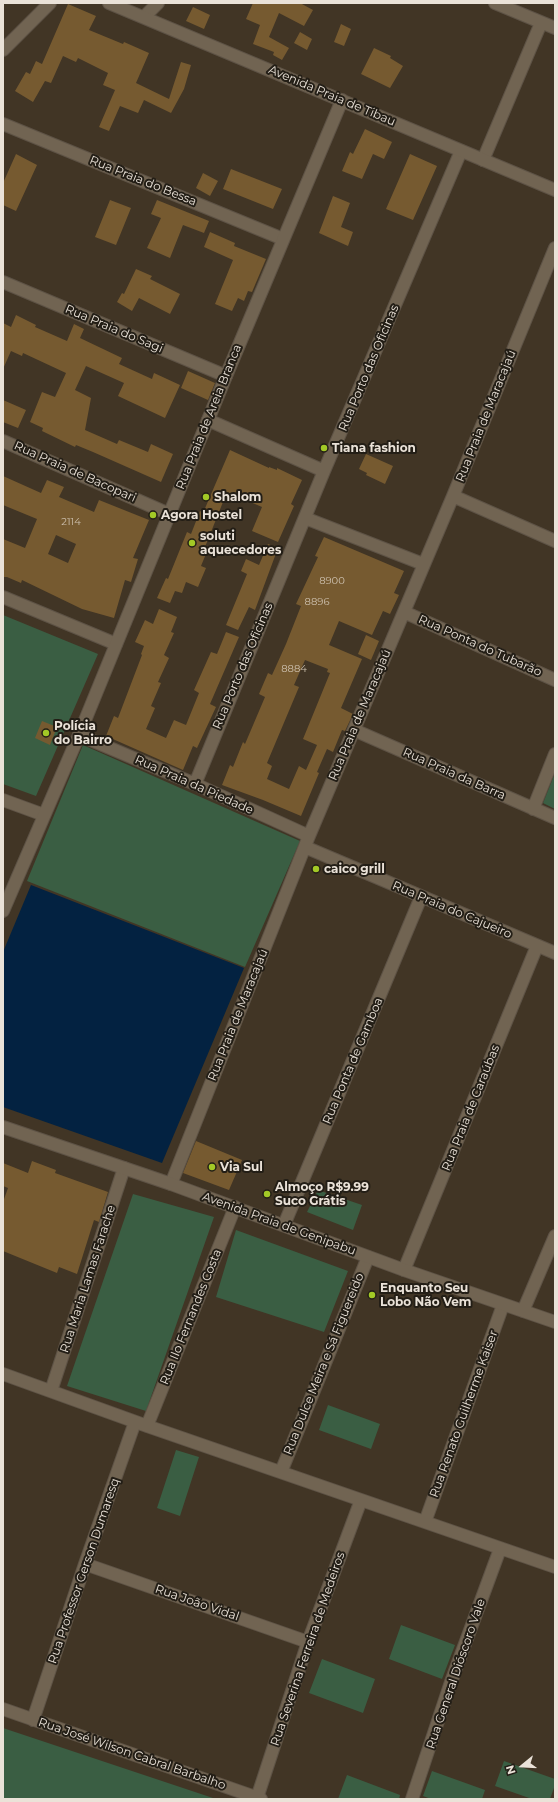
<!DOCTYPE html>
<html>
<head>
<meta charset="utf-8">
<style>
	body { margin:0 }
	#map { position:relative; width:558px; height:1802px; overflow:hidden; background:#413525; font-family:Montserrat,sans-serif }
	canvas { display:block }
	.frame { position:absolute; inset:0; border:4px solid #eae2d8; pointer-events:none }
	.north { position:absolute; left:502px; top:1746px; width:40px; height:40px; -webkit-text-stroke:3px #231e16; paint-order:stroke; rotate:252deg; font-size:11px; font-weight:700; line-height:16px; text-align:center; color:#eae2d8 }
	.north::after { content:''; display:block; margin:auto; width:14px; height:18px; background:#eae2d8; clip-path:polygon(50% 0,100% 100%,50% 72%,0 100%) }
</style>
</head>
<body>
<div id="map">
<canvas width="558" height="1802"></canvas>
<div class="frame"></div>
<div class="north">N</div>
</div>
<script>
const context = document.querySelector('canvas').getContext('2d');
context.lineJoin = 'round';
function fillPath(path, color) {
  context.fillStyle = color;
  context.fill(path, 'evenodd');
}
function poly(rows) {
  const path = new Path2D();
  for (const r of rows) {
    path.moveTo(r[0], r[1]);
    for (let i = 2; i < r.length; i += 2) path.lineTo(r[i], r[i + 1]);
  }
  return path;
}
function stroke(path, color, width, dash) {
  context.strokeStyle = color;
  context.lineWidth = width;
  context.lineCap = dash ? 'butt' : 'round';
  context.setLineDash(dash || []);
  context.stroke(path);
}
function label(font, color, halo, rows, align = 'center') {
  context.font = font + ' Montserrat,sans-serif';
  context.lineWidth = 4;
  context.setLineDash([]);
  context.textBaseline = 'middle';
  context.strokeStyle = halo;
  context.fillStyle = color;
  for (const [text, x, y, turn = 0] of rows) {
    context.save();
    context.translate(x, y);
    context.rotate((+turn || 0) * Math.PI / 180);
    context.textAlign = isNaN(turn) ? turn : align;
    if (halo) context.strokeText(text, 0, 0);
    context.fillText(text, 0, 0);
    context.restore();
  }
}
const green = poly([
	[3,615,98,654,36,796,3,784],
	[83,745,300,841,245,967,27,881],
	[555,773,555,809,543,803],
	[318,1190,362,1205,353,1230,307,1212],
	[133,1194,214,1217,146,1411,67,1386],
	[236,1230,348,1271,324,1332,216,1297],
	[328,1405,380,1424,371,1449,319,1430],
	[176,1450,199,1457,180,1516,157,1508],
	[401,1625,455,1645,442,1679,389,1659],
	[322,1659,375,1679,363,1713,309,1693],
	[3,1728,216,1799,3,1799],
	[504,1761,555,1779,555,1785,550,1799,532,1799,495,1786],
	[432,1771,485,1790,482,1799,431,1799,423,1796],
	[347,1775,400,1795,399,1799,338,1799]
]);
const water = poly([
	[31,885,244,968,162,1163,3,1107,3,952]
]);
const building = poly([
	[253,3,300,3,313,10,304,26,279,13,269,37,289,48,282,60,273,55,274,52,253,44,260,25,246,19],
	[68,4,96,16,89,30,123,44,124,42,149,53,136,83,169,99,181,62,191,65,184,89,171,113,144,100,138,113,120,106,109,131,99,127,115,90,103,85,108,73,78,58,76,62,63,56,51,83,45,81,33,102,15,91,26,72,30,74,36,61,42,64],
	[193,7,210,15,204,29,186,21],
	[341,24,351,29,344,46,334,42],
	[300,32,312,39,307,50,294,43],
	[374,48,391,56,390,58,403,66,390,88,361,74],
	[365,129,392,142,384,159,373,154,362,179,342,171,350,152,353,154],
	[16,154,37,165,16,211,3,205,3,183],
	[410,154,437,166,413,220,386,209],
	[231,169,282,189,273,209,223,189],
	[203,173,218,181,210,196,196,188],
	[333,196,350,203,341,227,353,232,348,246,319,233],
	[110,200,131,208,116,245,95,237],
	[157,200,209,221,204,233,183,225,170,258,147,248,161,218,151,214],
	[210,232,235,243,234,246,266,259,252,292,248,291,244,301,238,298,232,311,215,304,233,260,204,247],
	[136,269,152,276,150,279,180,294,170,314,139,298,132,311,117,302,122,293,124,294],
	[16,315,36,325,35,327,67,341,74,324,84,329,80,338,122,358,119,364,152,379,154,373,180,385,165,418,118,396,124,383,86,366,75,390,91,398,85,430,117,444,119,440,148,452,151,444,173,454,161,482,93,452,76,445,75,447,42,431,43,428,30,422,42,392,55,397,66,373,23,353,22,356,11,351,3,369,3,323,11,327],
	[188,371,215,383,208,400,181,388],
	[3,400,26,410,18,428,3,422],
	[230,450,269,468,269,467,277,470,277,468,302,480,291,504,294,506,278,542,252,531,262,507,227,492,205,547,208,549,201,566,206,568,198,587,186,582,182,593,175,591,170,603,157,598,166,578,168,579,187,532,191,534,200,511,203,513],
	[366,454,393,466,385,484,366,475,367,473,359,469],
	[3,476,41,493,47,480,64,487,59,497,94,512,99,500,149,520,133,558,138,559,131,582,125,580,114,618,82,609,22,580,21,583,7,577,3,577,3,539,25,548,37,519,3,505],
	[56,535,76,544,68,563,48,554],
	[324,537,404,571,394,593,399,595,390,614,383,611,372,635,339,621,329,645,362,659,341,708,353,714,345,731,342,730,333,752,327,749,317,772,319,773,301,816,263,800,222,785,230,765,233,767,243,742,245,744,265,697,259,694,268,673,272,675,286,644,301,606,296,604,318,557,315,556],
	[305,660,328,669,327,672,330,673,303,739,317,745,306,770,299,766,289,789,267,779,272,766,267,763,299,687,294,685],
	[268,544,278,548,255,610,249,607,238,630,226,625,247,574,241,571,246,559,259,565],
	[159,609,177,617,171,632,174,633,164,655,169,658,158,682,161,683,151,706,155,708,146,729,166,738,174,720,186,725,199,693,194,690,211,652,217,654,226,632,239,637,210,704,216,707,197,748,193,746,183,770,106,736,114,716,118,718,142,655,141,654,144,646,135,642,145,620,153,624],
	[366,635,379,641,371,660,358,654],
	[42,721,57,727,50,745,35,738],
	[196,1141,242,1160,229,1190,183,1173],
	[32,1161,56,1170,55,1173,108,1192,99,1222,94,1220,77,1274,59,1267,57,1273,3,1251,3,1202,8,1188,3,1186,3,1163,28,1173]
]);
const street = poly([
	[495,3,555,28],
	[144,17,158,3],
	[3,50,50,3],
	[3,124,283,239],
	[483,160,541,23],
	[3,282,226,376],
	[208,420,324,471],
	[3,441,169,514],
	[453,496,555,541],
	[305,518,423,564],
	[3,597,116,644],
	[404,612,555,680],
	[354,730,555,818],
	[79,735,195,784,309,836],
	[195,784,324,471,461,151],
	[3,800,44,815],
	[533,809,555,754],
	[305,847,555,953],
	[171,1184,309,836,453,496,555,248],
	[284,1225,421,897],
	[404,1270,537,946],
	[3,1374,147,1426,555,1567],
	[51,1391,124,1168],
	[147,1426,235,1207],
	[281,1472,368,1257],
	[425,1522,503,1305],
	[85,1564,308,1642],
	[3,1709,261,1799],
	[33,1720,85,1564,135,1422],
	[257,1798,308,1642,361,1500],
	[412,1799,451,1682,500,1549]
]);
const secondary = poly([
	[109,3,555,190],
	[3,911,79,735,226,376,342,100],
	[3,1127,171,1184,404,1270,555,1322],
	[523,1311,555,1236]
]);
const markers = [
	[324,448,4,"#a3c926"],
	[206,497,4,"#a3c926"],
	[153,515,4,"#a3c926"],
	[192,543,4,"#a3c926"],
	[46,733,4,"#a3c926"],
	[316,869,4,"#a3c926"],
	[212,1167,4,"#a3c926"],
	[267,1194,4,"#a3c926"],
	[372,1295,4,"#a3c926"]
];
const numberNames = [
	["2114",71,522],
	["8900",332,581],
	["8896",317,602],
	["8884",294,669]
];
const streetNames = [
	["Avenida Praia de Tibau",332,96,23],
	["Rua Praia do Bessa",143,181,22],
	["Rua Praia do Sagi",114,329,23],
	["Rua Porto das Oficinas",369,368,-67],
	["Rua Praia de Maracajaú",486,416,-68],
	["Rua Praia de Areia Branca",209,417,-68],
	["Rua Praia de Bacopari",75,472,24],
	["Rua Ponta do Tubarão",480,646,24],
	["Rua Porto das Oficinas",243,666,-67],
	["Rua Praia de Maracajaú",360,715,-67],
	["Rua Praia da Barra",454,774,24],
	["Rua Praia da Piedade",194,785,24],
	["Rua Praia do Cajueiro",452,910,23],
	["Rua Praia de Maracajaú",238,1015,-68],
	["Rua Ponta de Gamboa",353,1061,-67],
	["Rua Praia de Caraúbas",471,1108,-68],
	["Avenida Praia de Genipabu",279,1224,20],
	["Rua Maria Lamas Farache",88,1279,-72],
	["Rua Ilo Fernandes Costa",191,1317,-68],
	["Rua Dulce Meira e Sá Figuereido",324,1364,-68],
	["Rua Renato Guilherme Kaiser",464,1414,-70],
	["Rua Professor Gerson Dumaresq",84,1571,-71],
	["Rua João Vidal",197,1603,19],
	["Rua Severina Ferreira de Medeiros",308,1649,-71],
	["Rua General Dióscoro Vale",456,1674,-71],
	["Rua José Wilson Cabral Barbalho",132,1754,19]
];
const poiNames = [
	["Tiana fashion",332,448],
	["Shalom",214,497],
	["Agora Hostel",161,515],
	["soluti",200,536],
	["aquecedores",200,550],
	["Polícia",54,726],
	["do Bairro",54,740],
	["caico grill",324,869],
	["Via Sul",220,1167],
	["Almoço R$9.99",275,1187],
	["Suco Grátis",275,1201],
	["Enquanto Seu",380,1288],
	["Lobo Não Vem",380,1302]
];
fillPath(green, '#3a5e43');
fillPath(water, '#032241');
fillPath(building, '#765a30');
stroke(street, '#5e5346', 14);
stroke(secondary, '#5e5346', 14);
stroke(street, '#716452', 12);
stroke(secondary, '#716452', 12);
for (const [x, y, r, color] of markers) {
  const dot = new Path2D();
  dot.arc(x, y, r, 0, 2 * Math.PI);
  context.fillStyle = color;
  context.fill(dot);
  stroke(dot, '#231e16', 1.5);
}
label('10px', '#cdc0ae', null, numberNames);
label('12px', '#eae2d8', '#231e16', streetNames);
label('bold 12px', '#eae2d8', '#231e16', poiNames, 'left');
</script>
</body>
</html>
